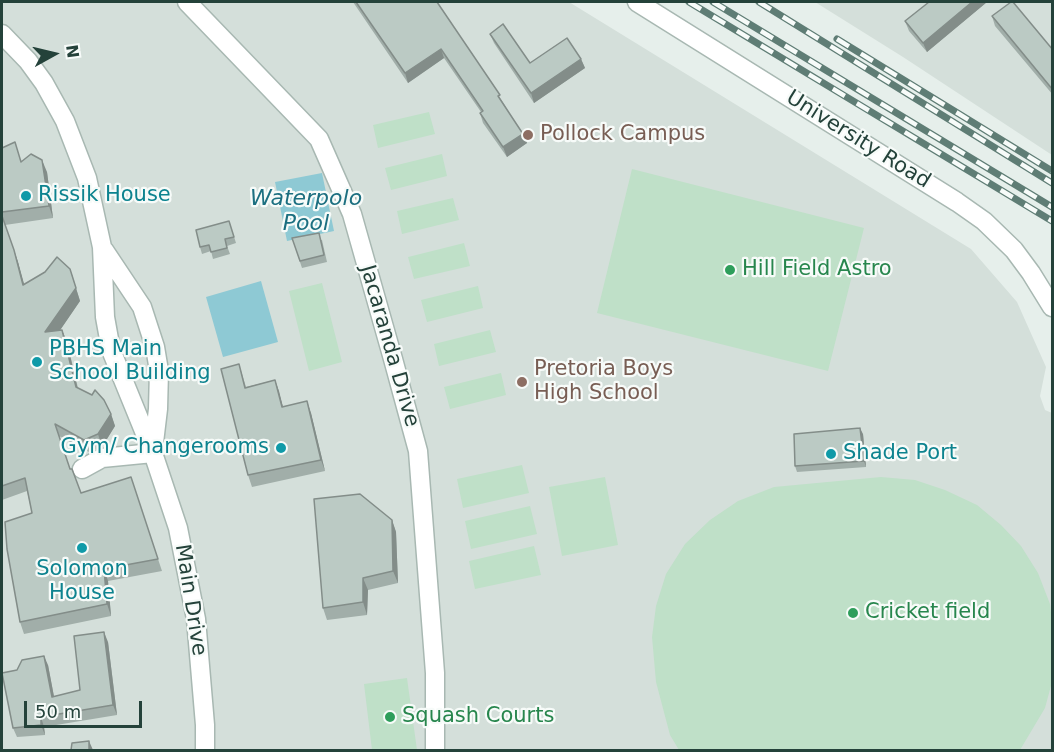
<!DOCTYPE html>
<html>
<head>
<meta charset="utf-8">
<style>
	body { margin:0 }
	#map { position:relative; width:1054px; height:752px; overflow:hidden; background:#e6efeb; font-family:"DejaVu Sans",sans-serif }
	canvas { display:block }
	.frame { position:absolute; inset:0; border:3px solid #24423a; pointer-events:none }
	.north { position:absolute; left:24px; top:24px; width:60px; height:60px; -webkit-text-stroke:4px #f7fbf9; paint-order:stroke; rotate:82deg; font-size:16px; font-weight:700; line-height:24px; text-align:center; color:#24423a }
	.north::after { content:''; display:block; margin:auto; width:21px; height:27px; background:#24423a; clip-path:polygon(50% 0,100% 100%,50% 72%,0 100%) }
	.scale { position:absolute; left:24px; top:701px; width:118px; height:27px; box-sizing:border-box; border:3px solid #24423a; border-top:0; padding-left:8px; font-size:18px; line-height:21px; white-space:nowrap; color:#24423a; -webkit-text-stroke:4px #f7fbf9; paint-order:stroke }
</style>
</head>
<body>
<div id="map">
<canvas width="1054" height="752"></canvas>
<div class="frame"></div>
<div class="north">N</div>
<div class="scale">50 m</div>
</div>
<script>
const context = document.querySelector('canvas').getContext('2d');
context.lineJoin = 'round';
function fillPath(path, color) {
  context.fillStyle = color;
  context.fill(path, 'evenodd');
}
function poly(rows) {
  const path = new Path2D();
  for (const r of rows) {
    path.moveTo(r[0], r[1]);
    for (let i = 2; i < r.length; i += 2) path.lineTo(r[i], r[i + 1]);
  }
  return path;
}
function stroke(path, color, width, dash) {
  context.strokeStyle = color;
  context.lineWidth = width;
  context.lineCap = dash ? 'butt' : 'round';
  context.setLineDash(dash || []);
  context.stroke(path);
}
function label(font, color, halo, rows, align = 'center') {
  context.font = font + ' "DejaVu Sans",sans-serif';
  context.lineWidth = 4.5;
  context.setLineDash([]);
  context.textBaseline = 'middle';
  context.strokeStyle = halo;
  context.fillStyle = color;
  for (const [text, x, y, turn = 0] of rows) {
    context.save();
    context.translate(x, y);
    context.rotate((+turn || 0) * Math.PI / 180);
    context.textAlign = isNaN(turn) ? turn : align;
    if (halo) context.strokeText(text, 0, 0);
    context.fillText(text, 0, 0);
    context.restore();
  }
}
const built = poly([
	[2,2,569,2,971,249,1017,302,1046,367,1040,396,1045,410,1052,413,1052,750,2,750],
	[815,2,1052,2,1052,155,903,57]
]);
const green = poly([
	[429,112,435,134,378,148,373,125],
	[442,154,447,176,391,190,385,168],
	[632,169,864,228,828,371,597,313],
	[453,198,459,220,402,234,397,211],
	[464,243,470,266,414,279,408,257],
	[322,283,342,362,309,371,289,291],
	[478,286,483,308,427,322,421,300],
	[490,330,496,352,439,366,434,344],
	[501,373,506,395,450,409,444,387],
	[522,465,529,493,463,508,457,479],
	[605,477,618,545,562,556,549,487],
	[881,477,915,480,945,490,977,505,1001,525,1021,546,1038,573,1050,604,1052,621,1052,682,1045,708,1020,750,679,750,670,735,656,682,652,637,656,606,666,574,685,544,710,520,738,501,774,487],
	[530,506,537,534,471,549,465,521],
	[534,546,541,575,475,589,469,561],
	[407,678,417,750,372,750,364,684]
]);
const water = poly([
	[322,173,334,231,287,241,275,182],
	[261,281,278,342,223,357,206,297]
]);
const minor = poly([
	[187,2,319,139,352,214,393,359,418,451,435,673,435,750],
	[637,2,957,202,984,221,1014,250,1031,273,1052,307],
	[2,34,28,61,44,83,65,121,87,178,102,247,105,317,111,350,153,453,178,528,196,619,205,725,205,750],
	[104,250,142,307,155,347,159,371,158,409,153,451],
	[82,469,102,458,153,453]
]);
const rail = poly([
	[689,2,1052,221],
	[713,2,1052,207],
	[759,2,1052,183],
	[837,39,1052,171]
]);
const wall = poly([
	[353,2,437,2,504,104,527,143,507,157,483,123,480,113,481,112,444,58,408,83],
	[929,2,987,2,927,52,909,31,905,21],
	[992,16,1053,50,1053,95,995,26],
	[490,34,530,63,581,59,585,68,534,103,494,43],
	[2,148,22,162,47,172,53,218,5,225,18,262,24,285,70,269,80,301,60,330,62,330,67,342,78,388,111,414,115,426,102,447,89,452,59,436,70,469,81,493,135,490,162,571,108,581,111,616,24,634,20,622,32,513,27,491,2,500],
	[229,221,236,243,227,246,230,254,213,259,211,251,202,254,200,247],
	[292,238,322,240,327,262,302,268],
	[239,364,246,387,275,380,283,407,311,413,325,471,252,487,248,475],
	[863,434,866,467,797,472,795,466],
	[392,520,396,532,398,583,368,590,367,615,327,620,323,608],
	[108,642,117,715,44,727,45,735,17,737,13,728,17,670,48,665,54,697,80,690]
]);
const shadedWall = poly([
	[972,2,987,2,927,52,923,43],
	[441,49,444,58,408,83,405,73],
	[581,59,585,68,534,103,531,93],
	[523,134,527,143,507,157,503,147],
	[42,160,47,172,53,218,49,206],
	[14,250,18,262,28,298,23,285],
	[70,269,80,301,50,345,45,332],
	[62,330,67,342,80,399,76,387],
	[275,380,279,391,286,419,282,407],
	[307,401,311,413,325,471,321,460],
	[111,414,115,426,102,447,98,434],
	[860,428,863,434,866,467,864,461],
	[392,520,396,532,398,583,393,571],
	[104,569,108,581,111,616,107,604],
	[363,578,368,590,367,615,363,602],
	[104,632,108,642,117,715,113,705],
	[44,656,48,665,56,707,52,697],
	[41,717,44,727,45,735,41,725],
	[89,741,93,750,89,750]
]);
const building = poly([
	[356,2,437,2,500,95,498,96,523,134,503,147,480,113,483,111,441,49,405,73,356,2],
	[929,2,972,2,923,43,905,21,929,2],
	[1011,2,1013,2,1053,50,1053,90,992,16,1011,2],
	[503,24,530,63,567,38,581,59,531,93,490,34,503,24],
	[15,142,21,162,31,154,42,160,49,206,2,212,2,148,15,142],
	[2,216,14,250,23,285,45,272,57,257,70,269,76,288,45,332,62,330,76,387,92,395,95,390,104,400,111,414,98,434,84,440,55,424,70,469,72,469,81,493,131,477,158,559,104,569,107,604,20,622,7,549,5,522,32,513,25,478,2,486,2,216],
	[229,221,234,237,225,239,227,248,211,252,209,245,200,247,196,230,229,221],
	[319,233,324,255,300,261,292,238,319,233],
	[239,364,245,388,275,380,282,407,307,401,321,460,248,475,221,369,239,364],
	[860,428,864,461,795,466,794,434,860,428],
	[360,494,392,520,393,571,363,578,363,602,323,608,314,499,360,494],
	[104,632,113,705,41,717,41,725,13,728,2,673,17,670,22,660,44,656,52,697,80,690,74,636,104,632],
	[89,741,89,750,71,750,72,743,89,741]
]);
const markers = [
	[528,135,6,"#8d6e63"],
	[26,196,6,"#0f9aa8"],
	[730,270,6,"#2e9e5b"],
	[37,362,6,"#0f9aa8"],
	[522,382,6,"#8d6e63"],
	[281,448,6,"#0f9aa8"],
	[831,454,6,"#0f9aa8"],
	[82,548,6,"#0f9aa8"],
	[853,613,6,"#2e9e5b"],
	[390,717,6,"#2e9e5b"]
];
const educationNames = [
	["Pollock Campus",540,135],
	["Pretoria Boys",534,370],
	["High School",534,394]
];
const streetNames = [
	["University Road",858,140,32],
	["Jacaranda Drive",389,346,74],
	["Main Drive",190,600,81]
];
const cultureNames = [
	["Rissik House",38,196],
	["PBHS Main",49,350],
	["School Building",49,374],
	["Gym/ Changerooms",269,448,"right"],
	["Shade Port",843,454],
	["Solomon",82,570,"center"],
	["House",82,594,"center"]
];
const leisureNames = [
	["Hill Field Astro",742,270],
	["Cricket field",865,613],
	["Squash Courts",402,717]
];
const waterNames = [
	["Waterpolo",306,199],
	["Pool",306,224]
];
fillPath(built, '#d4dfda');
fillPath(green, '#bfe0c8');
fillPath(water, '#8ec9d4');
stroke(minor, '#a8b8b2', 21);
stroke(minor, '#fff', 18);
stroke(rail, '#5f7d75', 7);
stroke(rail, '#f7fbf9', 4.5, [14]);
fillPath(wall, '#a1aea9');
fillPath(shadedWall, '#838d89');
fillPath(building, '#bbcac4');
stroke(building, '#838d89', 1.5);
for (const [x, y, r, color] of markers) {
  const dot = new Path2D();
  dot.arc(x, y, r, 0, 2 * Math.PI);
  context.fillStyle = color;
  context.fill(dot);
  stroke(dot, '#f7fbf9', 2);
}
label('21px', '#785e54', '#f7fbf9', educationNames, 'left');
label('21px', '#24423a', '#f7fbf9', streetNames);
label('21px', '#0d838f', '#f7fbf9', cultureNames, 'left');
label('21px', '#27864d', '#f7fbf9', leisureNames, 'left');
label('italic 22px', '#1c6f80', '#f7fbf9', waterNames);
</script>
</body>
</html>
